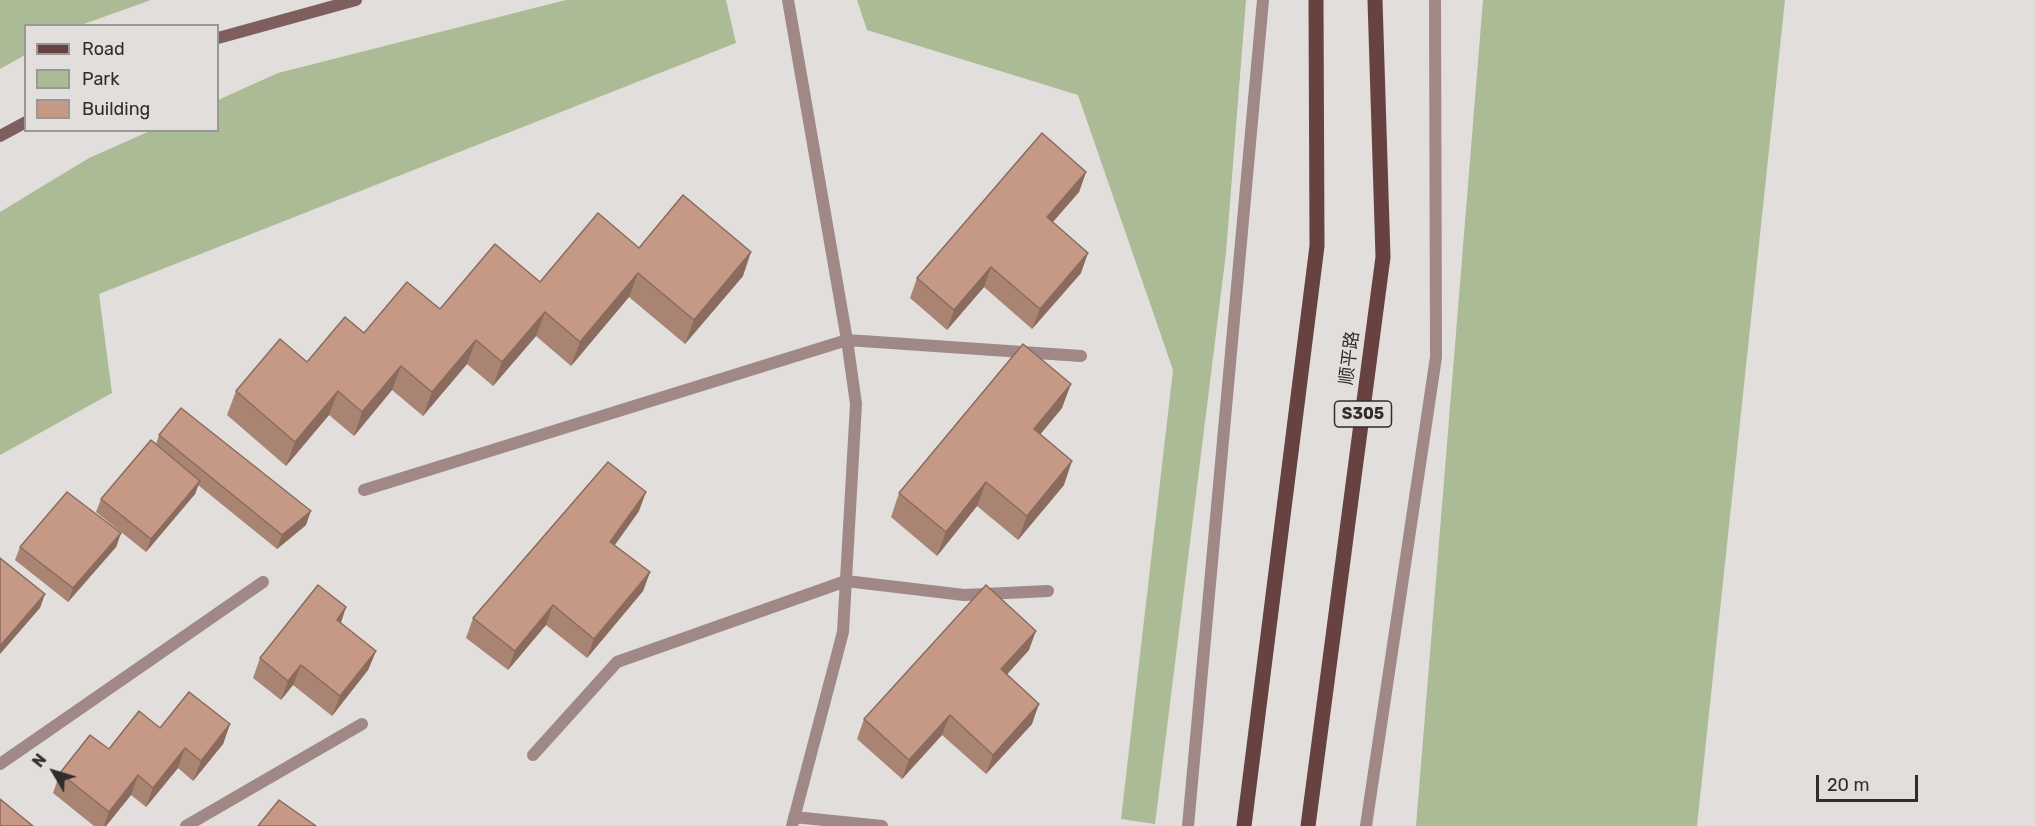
<!DOCTYPE html>
<html>
<head>
<meta charset="utf-8">
<style>
	body { margin:0 }
	#map { position:relative; width:2035px; height:826px; overflow:hidden; background:#e1dedc; font-family:Rubik,sans-serif }
	canvas { display:block }
	.legend { position:absolute; left:24px; top:24px; width:195px; height:108px; box-sizing:border-box; background:#e1dedc; border:2px solid #9a9896; margin:0; padding:8px 10px; list-style:none; font-size:18px; color:#2f2e2d }
	.legend li { display:flex; align-items:center; gap:12px; height:30px }
	.legend b { width:30px; border:2px solid #9a9896 }
	.north { position:absolute; left:24px; top:742px; width:60px; height:60px; -webkit-text-stroke:4px #e1dedc; paint-order:stroke; rotate:308deg; font-size:16px; font-weight:700; line-height:24px; text-align:center; color:#2f2e2d }
	.north::after { content:''; display:block; margin:auto; width:21px; height:27px; background:#2f2e2d; clip-path:polygon(50% 0,100% 100%,50% 72%,0 100%) }
	.scale { position:absolute; left:1816px; top:775px; width:102px; height:27px; box-sizing:border-box; border:3px solid #2f2e2d; border-top:0; padding-left:8px; font-size:18px; line-height:21px; white-space:nowrap; color:#2f2e2d; -webkit-text-stroke:4px #e1dedc; paint-order:stroke }
</style>
</head>
<body>
<div id="map">
<canvas width="2035" height="826"></canvas>
<ul class="legend">
<li><b style="height:8px;background:#674240"></b>Road</li>
<li><b style="height:16px;background:#abbb95"></b>Park</li>
<li><b style="height:16px;background:#c59985"></b>Building</li>
</ul>
<div class="north">N</div>
<div class="scale">20 m</div>
</div>
<script>
const context = document.querySelector('canvas').getContext('2d');
context.lineJoin = 'round';
function fillPath(path, color) {
  context.fillStyle = color;
  context.fill(path, 'evenodd');
}
function poly(rows) {
  const path = new Path2D();
  for (const r of rows) {
    path.moveTo(r[0], r[1]);
    for (let i = 2; i < r.length; i += 2) path.lineTo(r[i], r[i + 1]);
  }
  return path;
}
function stroke(path, color, width, dash) {
  context.strokeStyle = color;
  context.lineWidth = width;
  context.lineCap = dash ? 'butt' : 'round';
  context.setLineDash(dash || []);
  context.stroke(path);
}
function label(font, color, halo, rows, align = 'center') {
  context.font = font + ' Rubik,"Noto Sans SC",sans-serif';
  context.lineWidth = 5;
  context.setLineDash([]);
  context.textBaseline = 'middle';
  context.strokeStyle = halo;
  context.fillStyle = color;
  for (const [text, x, y, turn = 0] of rows) {
    context.save();
    context.translate(x, y);
    context.rotate((+turn || 0) * Math.PI / 180);
    context.textAlign = isNaN(turn) ? turn : align;
    if (halo) context.strokeText(text, 0, 0);
    context.fillText(text, 0, 0);
    context.restore();
  }
}
const green = poly([
	[0,0,151,0,81,25,26,26,25,55,0,69],
	[566,0,726,0,736,43,99,294,112,393,0,455,0,212,89,158,150,131,218,130,218,100,278,73],
	[857,0,1246,0,1226,253,1155,824,1121,819,1173,370,1078,95,867,30],
	[1483,0,1785,0,1697,826,1416,826]
]);
const lane = poly([
	[0,764,263,582],
	[186,826,362,724],
	[1188,826,1263,0]
]);
const street = poly([
	[788,0,847,340,856,404,843,632,792,826],
	[364,490,847,340,1081,356],
	[533,755,617,662,846,581,964,595,1048,591],
	[794,817,882,826],
	[1366,826,1436,357,1435,0]
]);
const secondary = poly([
	[218,38,356,0],
	[0,136,26,122]
]);
const primary = poly([
	[1244,826,1317,246,1316,0],
	[1308,826,1383,257,1375,0]
]);
const wall = poly([
	[1086,172,1079,192,1052,222,1081,273,1032,329,984,287,947,330,910,298,917,278],
	[639,248,743,276,685,344,629,297,571,366,536,336,493,386,467,364,423,416,392,390,354,436,329,415,286,466,227,415,236,391,307,362,364,333,440,309,540,282],
	[1062,408,1040,434,1064,485,1018,540,977,506,937,556,891,517,899,493],
	[159,435,306,525,277,549,198,485,195,494,146,552,96,512,101,499,156,444],
	[639,511,615,545,650,572,643,591,587,658,546,625,508,670,466,638,473,618],
	[121,533,116,547,68,602,15,560,20,547],
	[346,607,341,623,376,651,368,670,332,716,293,685,281,700,253,678,260,658],
	[1029,650,1006,675,1032,724,986,774,942,735,902,779,857,739,864,719],
	[230,724,223,744,193,781,178,768,146,807,131,795,106,826,94,826,53,793,60,773,109,749,160,728]
]);
const shadedWall = poly([
	[1086,172,1079,192,1040,237,1047,217],
	[751,252,743,276,685,344,694,320],
	[1088,253,1081,273,1032,329,1040,309],
	[991,267,984,287,947,330,954,310],
	[638,273,629,297,571,366,580,342],
	[545,312,536,336,493,386,502,362],
	[476,340,467,364,423,416,432,392],
	[401,366,392,390,354,436,362,412],
	[1071,384,1062,408,1025,453,1034,429],
	[338,391,329,415,286,466,295,442],
	[1072,461,1064,485,1018,540,1027,516],
	[200,481,195,494,146,552,151,539],
	[986,482,977,506,937,556,946,532],
	[646,492,639,511,603,561,610,542],
	[311,511,306,525,277,549,282,535],
	[121,533,116,547,68,602,73,588],
	[650,572,643,591,587,658,594,639],
	[45,594,40,608,0,654,0,646],
	[553,605,546,625,508,670,515,651],
	[346,607,339,627,337,620],
	[1036,631,1029,650,994,689,1001,669],
	[376,651,368,670,332,716,340,696],
	[301,665,293,685,281,700,288,681],
	[1039,704,1032,724,986,774,993,755],
	[950,715,942,735,902,779,909,760],
	[230,724,223,744,193,781,201,761],
	[185,748,178,768,146,807,153,788],
	[138,775,131,795,106,826,104,826,109,812]
]);
const building = poly([
	[1042,133,1086,172,1047,217,1088,253,1040,309,991,267,954,310,917,278,1042,133],
	[683,195,751,252,694,320,638,273,580,342,545,312,502,362,476,340,432,392,401,366,362,412,338,391,295,442,236,391,280,339,307,362,345,317,364,333,407,282,440,309,495,244,540,282,598,213,639,248,683,195],
	[1023,344,1071,384,1034,429,1072,461,1027,516,986,482,946,532,899,493,1023,344],
	[181,408,311,511,282,535,159,435,181,408],
	[151,440,200,481,151,539,101,499,151,440],
	[608,462,646,492,610,542,650,572,594,639,553,605,515,651,473,618,608,462],
	[67,492,121,533,73,588,20,547,67,492],
	[0,558,45,594,0,646,0,558],
	[318,585,346,607,337,620,376,651,340,696,301,665,288,681,260,658,318,585],
	[986,585,1036,631,1001,669,1039,704,993,755,950,715,909,760,864,719,986,585],
	[189,692,230,724,201,761,185,748,153,788,138,775,109,812,60,773,90,735,109,749,139,711,160,728,189,692],
	[0,799,33,826,0,826,0,799],
	[279,800,316,826,258,826,279,800]
]);
const shields = [
	[1363,414,57]
];
const shieldNames = [
	["S305",1363,414]
];
const streetNames = [
	["顺平路",1350,358,-83]
];
fillPath(green, '#abbb95');
stroke(lane, '#9f8886', 12);
stroke(street, '#9f8886', 12);
stroke(secondary, '#7e5f5d', 12);
stroke(primary, '#674240', 15);
fillPath(wall, '#a98472');
fillPath(shadedWall, '#8a6b5d');
fillPath(building, '#c59985');
stroke(building, '#8a6b5d', 1.5);
for (const [x, y, w] of shields) {
  const box = new Path2D();
  box.roundRect(x - w / 2, y - 13, w, 26, 4.5);
  context.fillStyle = '#e1dedc';
  context.fill(box);
  stroke(box, '#2f2e2d', 1.5);
}
label('bold 16px', '#2f2e2d', null, shieldNames);
label('18px', '#2f2e2d', '#e1dedc', streetNames);
</script>
</body>
</html>
